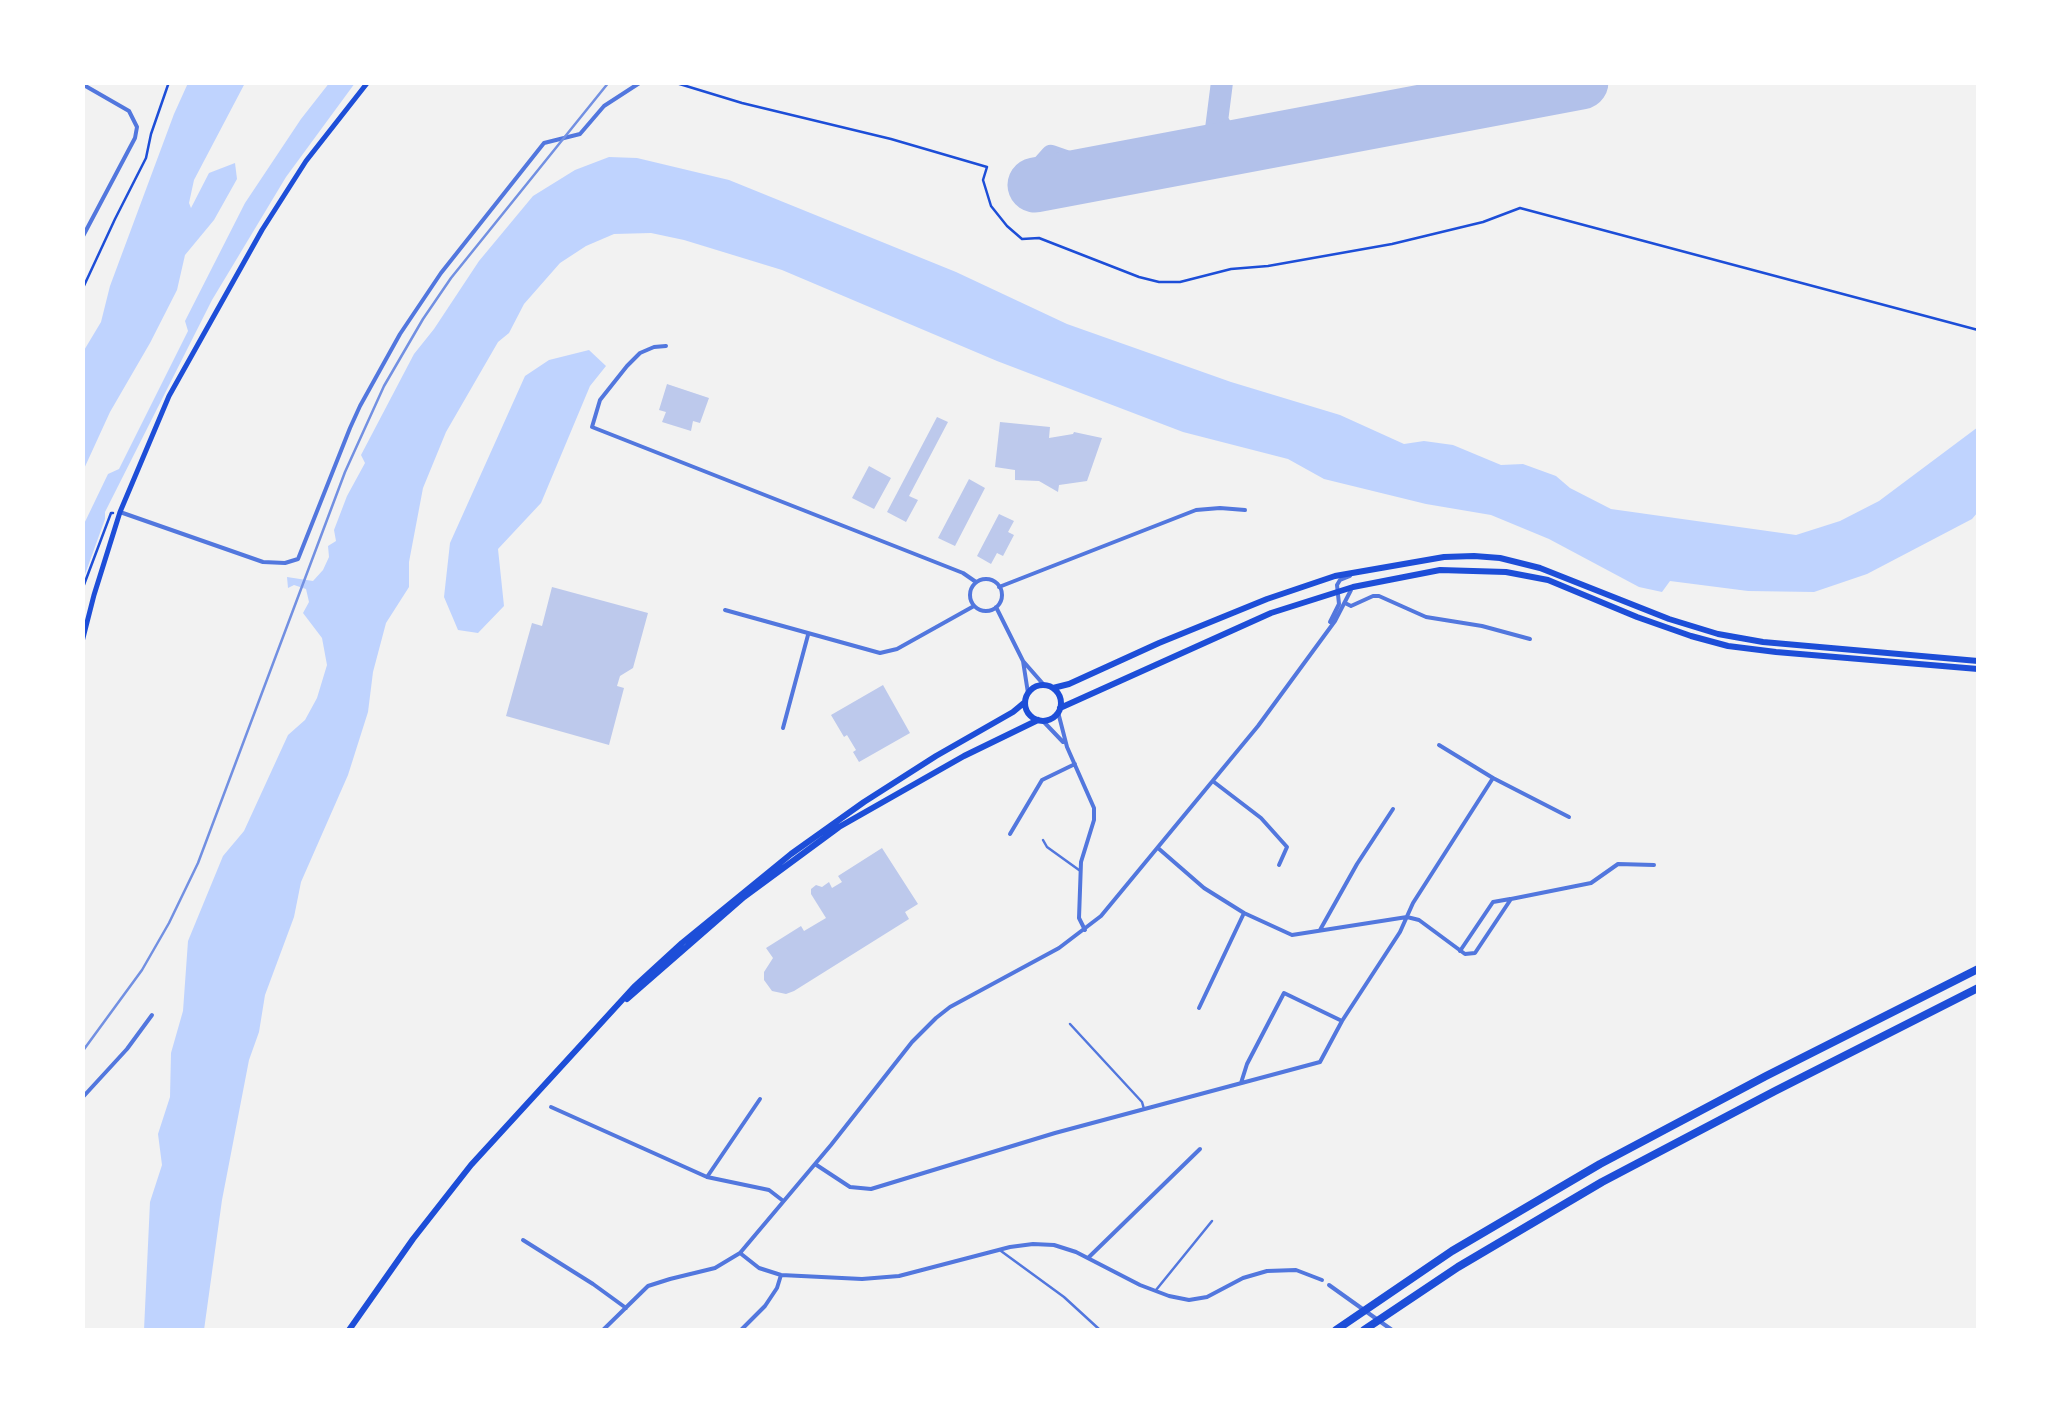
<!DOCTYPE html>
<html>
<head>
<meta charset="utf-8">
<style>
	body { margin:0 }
	#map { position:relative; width:2061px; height:1413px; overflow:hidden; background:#f2f2f2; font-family:"IBM Plex Sans",sans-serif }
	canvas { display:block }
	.frame { position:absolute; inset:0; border:85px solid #fff; pointer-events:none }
</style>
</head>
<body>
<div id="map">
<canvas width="2061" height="1413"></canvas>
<div class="frame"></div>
</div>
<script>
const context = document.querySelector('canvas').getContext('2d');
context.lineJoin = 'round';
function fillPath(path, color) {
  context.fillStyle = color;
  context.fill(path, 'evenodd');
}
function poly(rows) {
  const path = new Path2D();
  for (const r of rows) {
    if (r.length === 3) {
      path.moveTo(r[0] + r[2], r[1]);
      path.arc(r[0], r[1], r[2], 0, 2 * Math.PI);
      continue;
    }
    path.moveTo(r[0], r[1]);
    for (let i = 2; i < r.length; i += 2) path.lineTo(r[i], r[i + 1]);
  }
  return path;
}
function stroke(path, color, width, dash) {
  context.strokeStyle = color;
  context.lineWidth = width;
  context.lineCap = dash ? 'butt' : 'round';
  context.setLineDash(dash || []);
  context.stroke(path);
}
const water = poly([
	[330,82,355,83,286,177,212,300,105,512,105,519,83,580,83,526,108,474,119,469,188,331,185,321,245,203,301,119],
	[188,83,245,83,194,180,189,203,191,208,209,173,235,163,237,179,214,220,185,255,177,290,150,343,110,412,83,471,83,352,101,322,110,286,174,114],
	[609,157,637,158,729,180,956,272,1067,324,1231,382,1340,415,1404,444,1424,441,1453,445,1501,465,1523,464,1556,476,1570,488,1611,509,1796,535,1840,521,1879,501,1978,427,1978,512,1972,519,1867,574,1814,592,1748,591,1670,581,1662,592,1639,587,1549,539,1491,515,1426,504,1324,479,1288,459,1183,432,997,361,782,270,684,240,651,233,614,234,586,246,560,263,524,304,509,333,498,342,446,432,423,488,409,562,409,587,386,623,373,672,368,712,348,775,301,882,294,917,265,995,259,1032,249,1060,222,1200,204,1330,144,1330,150,1202,162,1165,158,1134,170,1097,171,1053,183,1011,188,941,223,856,244,831,288,735,305,720,317,698,327,665,322,638,303,613,309,602,306,589,294,585,288,588,287,577,313,581,323,570,329,557,328,546,336,541,334,530,347,496,365,463,361,455,414,354,434,329,479,261,533,196,575,170],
	[589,350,606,366,590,386,541,503,498,549,504,606,478,633,458,630,444,597,450,543,525,376,549,360]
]);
const taxiway = poly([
	[1217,120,1226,136,1234,142,1247,145],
	[1194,154,1208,146,1215,137,1222,82],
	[1075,177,1068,185,1054,186,1043,174,1043,165,1051,156,1100,173]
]);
const runway = poly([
	[1035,185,1581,82]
]);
const building = poly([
	[667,384,709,398,700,423,693,421,691,431,662,422,666,412,659,410],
	[937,417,948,422,909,496,918,500,906,522,887,512],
	[1000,422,1050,427,1049,438,1073,434,1074,432,1102,438,1087,481,1059,485,1058,492,1039,481,1015,480,1015,470,995,467],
	[869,466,891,478,874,509,852,498],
	[969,479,985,488,955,546,938,538],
	[999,514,1014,521,1008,532,1014,535,1003,556,997,553,991,564,977,556],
	[552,587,648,613,633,668,620,676,617,686,624,688,609,745,506,716,532,623,542,626],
	[883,685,910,733,859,762,853,752,856,750,847,735,844,737,831,715],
	[882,848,918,904,905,912,909,919,794,991,786,994,772,991,764,980,764,972,773,958,766,948,801,926,804,931,826,918,811,894,811,889,816,885,822,887,829,882,832,888,842,882,838,876]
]);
const path = poly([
	[673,82,742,103,891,139,987,167,983,180,991,206,1007,226,1022,239,1039,238,1139,277,1159,282,1180,282,1231,269,1268,266,1392,244,1483,222,1520,208,1978,330],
	[82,290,115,219,146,158,151,134,169,82],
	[82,590,111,513,113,513]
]);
const service = poly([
	[1043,840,1047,847,1079,870],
	[1070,1024,1142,1102,1144,1109],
	[1001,1251,1064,1297,1100,1330],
	[1156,1290,1212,1221]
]);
const minor = poly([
	[82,84,129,111,137,127,135,138,82,238],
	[666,346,654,347,640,353,627,366,600,400,592,427,963,573,976,582],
	[120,512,263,562,285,563,298,559,350,428,360,406,400,334,441,273,544,143,580,134,604,106,641,82],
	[986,595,16],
	[999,587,1196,510,1220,508,1245,510],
	[1345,603,1351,606,1373,596,1379,596,1426,617,1482,626,1530,639],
	[996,607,1023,661,1028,693],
	[725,610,880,653,897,649,974,606],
	[1330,622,1339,604,1337,585,1340,580,1350,576],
	[1023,661,1044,685],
	[1058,712,1067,747,1094,808,1094,820,1081,862,1079,918,1085,930],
	[1042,720,1063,742],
	[783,728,808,635],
	[1493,778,1569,817],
	[1214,782,1261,818,1287,847,1279,865],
	[1010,834,1042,780,1075,764],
	[1158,848,1204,888,1244,913,1292,935,1407,917,1419,920,1465,954,1475,953,1511,899,1591,883,1618,864,1654,865],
	[1320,930,1357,864,1393,809],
	[1460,951,1493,902,1510,899],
	[1199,1008,1244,913],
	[1241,1083,1247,1064,1284,993,1342,1021],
	[82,1098,127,1049,152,1015],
	[760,1099,707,1177,769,1190,782,1200],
	[551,1107,707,1177],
	[815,1164,850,1187,871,1189,1055,1133,1320,1062,1342,1021,1400,932,1413,903,1493,778,1439,745],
	[523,1240,593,1284,626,1308],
	[740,1253,759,1268,781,1275,862,1279,899,1276,1010,1247,1033,1244,1054,1245,1076,1252,1140,1285,1169,1296,1189,1300,1207,1297,1243,1278,1267,1271,1296,1270,1322,1280],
	[1088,1258,1200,1149],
	[1329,1285,1392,1330],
	[603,1330,648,1286,670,1279,715,1268,740,1253,831,1145,912,1042,936,1018,950,1007,1059,948,1101,916,1258,726,1335,621,1351,590],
	[741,1330,765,1306,777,1288,781,1275]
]);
const secondary = poly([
	[82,642,94,595,120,512,169,396,262,230,306,161,368,82]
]);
const primary = poly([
	[1043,703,18],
	[1053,688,1069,684,1159,643,1267,599,1335,576,1444,557,1474,556,1500,558,1540,568,1669,619,1718,634,1763,642,1978,661],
	[1060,708,1271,613,1353,587,1440,570,1506,572,1548,580,1637,617,1691,636,1728,646,1776,652,1978,669],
	[627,999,744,897,839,827,964,756,1038,720],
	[349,1330,413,1239,471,1165,634,987,682,943,791,854,864,802,936,756,1013,712,1025,702]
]);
const motorway = poly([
	[1336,1330,1452,1251,1600,1164,1766,1076,1978,969],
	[1364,1330,1458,1267,1602,1182,1775,1091,1978,988]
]);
const rail = poly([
	[82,1052,142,970,169,923,198,863,345,472,384,386,423,319,451,278,609,82]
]);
fillPath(water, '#bfd3fe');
stroke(taxiway, '#b2c1ea', 22);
stroke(runway, '#b2c1ea', 55);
fillPath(building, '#bdc9ec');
stroke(path, '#1d4ed8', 2.5);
stroke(service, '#5277de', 2.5);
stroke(minor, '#5277de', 4);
stroke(secondary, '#1d4ed8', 5);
stroke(primary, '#1d4ed8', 6);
stroke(motorway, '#1d4ed8', 8);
stroke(rail, '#7290e2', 2.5);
</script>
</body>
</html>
